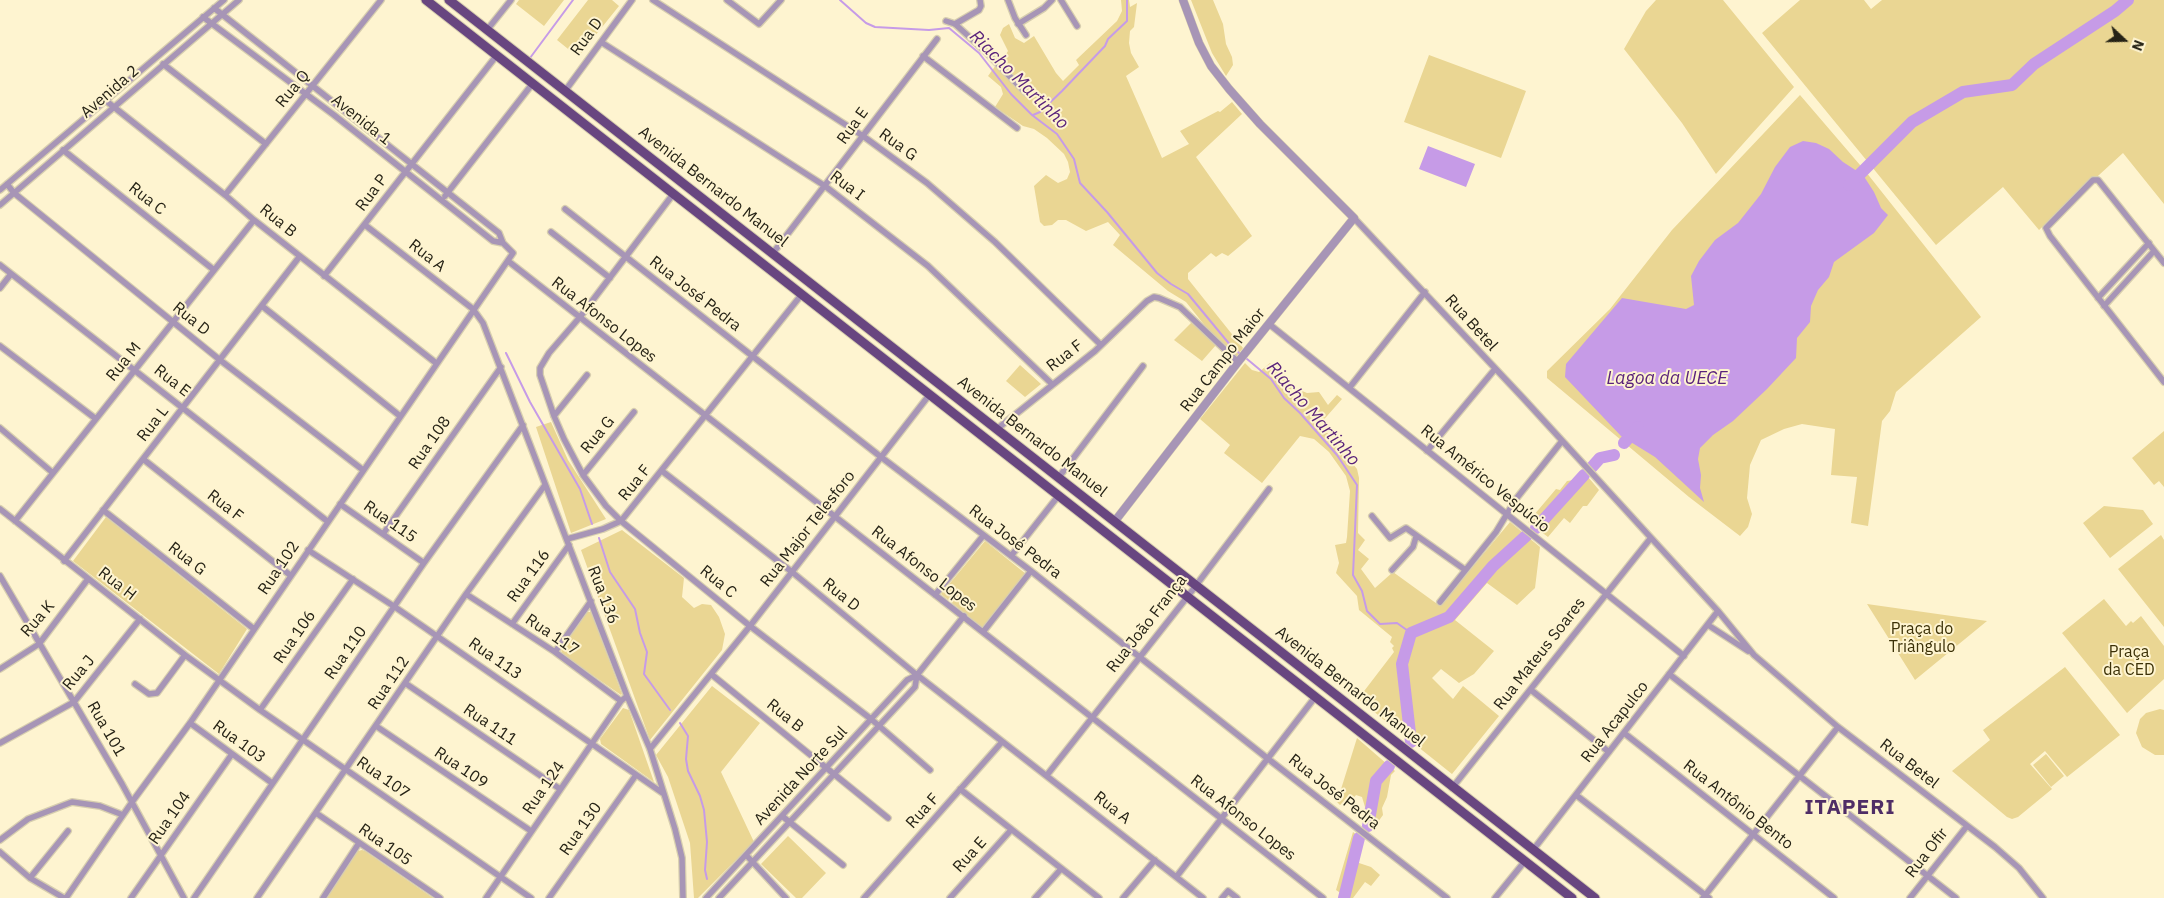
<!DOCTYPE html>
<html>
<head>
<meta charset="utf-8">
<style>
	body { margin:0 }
	#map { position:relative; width:2164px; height:898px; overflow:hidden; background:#fef4d0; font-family:"IBM Plex Sans",sans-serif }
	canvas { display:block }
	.north { position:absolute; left:2099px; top:15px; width:50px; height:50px; -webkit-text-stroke:4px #fef4d0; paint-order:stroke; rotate:111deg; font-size:14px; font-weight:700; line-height:20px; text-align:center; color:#262316 }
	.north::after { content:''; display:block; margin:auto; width:18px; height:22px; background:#262316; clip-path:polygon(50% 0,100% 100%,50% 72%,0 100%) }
</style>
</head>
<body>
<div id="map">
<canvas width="2164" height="898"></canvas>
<div class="north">N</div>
</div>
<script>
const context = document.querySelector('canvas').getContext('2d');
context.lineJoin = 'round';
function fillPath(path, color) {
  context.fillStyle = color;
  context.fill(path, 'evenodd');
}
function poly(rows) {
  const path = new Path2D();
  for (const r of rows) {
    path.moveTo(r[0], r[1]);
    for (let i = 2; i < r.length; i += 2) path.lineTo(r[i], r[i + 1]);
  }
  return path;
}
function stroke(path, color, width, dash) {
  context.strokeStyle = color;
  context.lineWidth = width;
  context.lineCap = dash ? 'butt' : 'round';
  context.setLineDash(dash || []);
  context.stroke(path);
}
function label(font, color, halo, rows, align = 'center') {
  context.font = font + ' "IBM Plex Sans",sans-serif';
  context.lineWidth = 4;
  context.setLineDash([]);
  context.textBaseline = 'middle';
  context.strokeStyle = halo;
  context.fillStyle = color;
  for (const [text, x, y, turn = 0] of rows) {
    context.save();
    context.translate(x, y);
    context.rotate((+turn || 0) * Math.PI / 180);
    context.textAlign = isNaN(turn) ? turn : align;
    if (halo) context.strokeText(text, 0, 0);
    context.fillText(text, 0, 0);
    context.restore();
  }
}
const green = poly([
	[519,0,564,0,544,26,516,4],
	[588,0,612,0,619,6,578,57,557,40],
	[1121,0,1129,0,1130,7,1137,3,1134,27,1130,31,1129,43,1131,53,1139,67,1126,76,1162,158,1189,144,1180,131,1218,111,1220,112,1232,102,1242,114,1196,157,1252,236,1228,256,1222,253,1216,257,1211,253,1188,273,1188,279,1243,348,1237,356,1234,356,1218,342,1186,302,1168,291,1113,245,1120,235,1108,222,1086,231,1066,220,1058,220,1052,225,1044,226,1040,222,1034,186,1046,175,1058,183,1067,179,1070,172,1068,162,1064,154,1047,138,1034,129,1023,126,995,107,1003,94,1001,87,988,76,996,65,1001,62,1008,51,1000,35,1003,28,1009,24,1015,38,1024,43,1034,36,1056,73,1063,81,1079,65,1076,60,1117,21,1122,11],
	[1191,0,1213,0,1223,24,1226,44,1232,57,1233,65,1226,76,1212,53],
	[1656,0,1723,0,1794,87,1716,174,1682,123,1624,49,1646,11],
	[1800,0,1864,0,1871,9,1882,0,2164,0,2164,204,2123,153,2039,230,2003,187,1936,245,1762,33],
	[1429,55,1526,91,1501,158,1404,122],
	[1800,95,1866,172,1981,317,1896,392,1890,411,1882,421,1868,526,1851,523,1857,477,1831,475,1835,429,1802,424,1784,429,1761,440,1750,465,1747,498,1752,514,1748,527,1740,536,1689,497,1547,378,1547,371,1610,309,1672,230],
	[1192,322,1216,345,1202,361,1174,340],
	[1245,363,1252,370,1259,372,1270,363,1294,387,1291,391,1295,395,1300,390,1307,393,1319,392,1328,405,1337,395,1342,399,1320,424,1357,469,1359,478,1358,533,1365,540,1358,550,1369,559,1361,569,1375,588,1393,572,1440,606,1510,522,1540,547,1535,588,1517,605,1487,583,1455,620,1494,651,1474,674,1459,683,1441,669,1432,678,1453,699,1463,686,1499,716,1452,774,1358,699,1394,652,1392,648,1394,646,1390,642,1392,637,1359,610,1357,596,1336,573,1339,563,1335,545,1346,543,1347,537,1350,491,1346,476,1329,452,1314,439,1300,436,1262,483,1224,453,1230,445,1200,419],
	[1020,365,1041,384,1025,397,1006,381],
	[551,422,568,460,606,519,571,533,536,427],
	[2164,431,2164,487,2159,481,2154,485,2132,458],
	[1583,471,1599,490,1587,506,1583,506,1570,523,1564,518,1548,537,1528,522,1556,489,1560,490,1567,481,1574,480],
	[2104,506,2143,510,2153,524,2110,558,2083,523],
	[106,517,247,629,219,674,73,561],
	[622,530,684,578,682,597,694,608,702,604,711,605,719,617,725,634,722,650,650,740,581,550],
	[2161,535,2164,540,2164,627,2118,569],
	[985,541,1026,574,983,628,941,594],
	[2104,599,2126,626,2131,621,2133,623,2141,616,2164,646,2164,679,2127,713,2062,633],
	[1867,604,1987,621,1915,680],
	[587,612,591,612,622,694,621,695,562,654,561,649],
	[2065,667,2120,735,2067,777,2045,751,2030,764,2052,789,2018,817,2012,819,2007,817,1952,771,1990,740,1983,730],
	[712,686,760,723,721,772,754,842,698,898,694,898,690,843,668,777,656,755],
	[623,708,629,710,654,782,601,744,600,739],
	[2160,709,2164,710,2164,755,2155,755,2142,747,2136,733,2140,719,2146,713],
	[1357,738,1395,771,1391,775,1387,797,1382,808,1383,815,1372,830,1363,822,1365,807,1362,797,1356,795,1352,800,1348,798,1340,805,1337,802],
	[2046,754,2064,776,2051,787,2033,765],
	[1353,832,1362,839,1356,862,1371,867,1380,875,1371,886,1365,882,1353,898,1340,898,1342,894,1336,890],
	[788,836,826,873,802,898,796,898,761,864],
	[362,850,365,851,433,898,328,898,328,894,358,851]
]);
const water = poly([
	[1803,141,1816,143,1829,149,1843,162,1863,175,1874,192,1881,208,1888,215,1874,233,1834,262,1829,277,1818,290,1811,306,1810,322,1797,338,1796,358,1767,389,1733,421,1713,435,1700,448,1698,459,1701,475,1700,488,1704,502,1655,457,1621,436,1565,377,1566,364,1622,298,1686,309,1694,305,1691,276,1699,261,1715,240,1738,223,1761,194,1775,167,1790,147],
	[1428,146,1475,164,1466,187,1419,169]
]);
const stream = poly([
	[840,0,866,23,875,27,929,30,949,28,979,53,1011,94,1032,115,1057,134,1074,159,1080,183,1107,212,1157,273,1171,284,1188,294,1231,346,1239,353],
	[530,58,573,0],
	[1033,115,1040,112,1062,91,1105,46,1108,39,1127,21,1127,0],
	[506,353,530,402,580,489,592,524],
	[1247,359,1271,379,1284,398,1300,413,1337,455,1357,485,1353,575,1362,591,1367,611,1380,624,1397,623,1411,633],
	[599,538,610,572,635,609,640,633,647,652,644,674,670,710],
	[680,723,688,736,686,759,688,771,700,796,704,810,707,842,705,870,707,879]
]);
const river = poly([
	[1849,185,1912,122,1963,92,2012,85,2034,64,2115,11,2128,0],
	[1624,443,1638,427],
	[1592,467,1600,458,1614,455],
	[1536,528,1584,475],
	[1411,742,1402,664,1411,633,1449,617,1493,566,1527,535],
	[1368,826,1376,781,1389,766],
	[1344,898,1359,838]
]);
const minor = poly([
	[653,0,863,136,927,183,995,242,1101,345],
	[727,0,759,24,781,0],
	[1008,0,1015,18,1026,35],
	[1061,0,1077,26],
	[214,8,499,233,503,243],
	[946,21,955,24,985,51,1026,93],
	[955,24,979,10,981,6,980,0],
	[1018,24,1044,8,1052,0],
	[487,30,511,0],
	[601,42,825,186,928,266,1052,384],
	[923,56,1017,128],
	[163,64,266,144],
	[565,91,632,0],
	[105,100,225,195,254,220,436,363],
	[63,150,214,270],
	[7,184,14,193,220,360,363,470],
	[0,190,224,0],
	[674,193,580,317,549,353,540,368,540,375,554,416,564,439,583,475,606,506,621,521,750,626,871,719,930,770],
	[225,195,381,0],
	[445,196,533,83],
	[0,205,239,0],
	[565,209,881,457,1031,571,1267,758,1447,898],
	[1354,218,1524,399,1718,611,1754,655,1838,727,1995,847,2019,868,2043,898],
	[365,225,473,309,483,323,627,696,650,749,675,829,682,858,683,898],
	[551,232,610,278],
	[773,253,937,39],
	[508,261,1323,898],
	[2164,263,2098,180,2093,180,2046,228,2050,236,2164,382],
	[0,265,327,521],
	[324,276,497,55],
	[0,288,11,274],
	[2098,298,2149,243],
	[262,306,400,416],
	[2104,306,2154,251],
	[1269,324,1684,656],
	[0,346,96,419],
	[1350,387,1425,292],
	[554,416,587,375],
	[0,428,53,473],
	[997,429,1095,351,1147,301,1154,297,1159,298,1180,307,1238,362],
	[1427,451,1495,369],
	[143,459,290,575],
	[662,471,792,572,917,675,1203,898],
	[583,475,634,412],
	[1059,477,1143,366],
	[340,504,424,563],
	[0,509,185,655,260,710,531,898],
	[103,510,254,629],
	[1372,516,1390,538,1406,528,1464,569],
	[15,521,254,220],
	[383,534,501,367],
	[567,539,603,529,621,521,802,294],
	[308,550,395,607,664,794],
	[1011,556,1059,495],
	[64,561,300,256],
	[1392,570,1413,547,1416,537],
	[0,576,122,784,184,898],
	[466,594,555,652,621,701],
	[935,595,983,536],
	[1440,602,1496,532,1516,499,1562,441],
	[512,624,569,545],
	[1708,625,1748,651],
	[983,632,1031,571],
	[555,652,591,601],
	[0,669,39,644,88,579],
	[711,674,888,818],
	[1669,674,1956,898],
	[405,683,560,789],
	[135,684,149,694,157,693,185,655],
	[1531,690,1609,752],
	[260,710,353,579],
	[190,723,272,783],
	[376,726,531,831],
	[1624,733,1834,898],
	[0,743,74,702,140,619],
	[650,749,750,626,930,394],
	[1047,775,1188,596,1269,489],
	[1452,788,1650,539],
	[960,789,1099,898],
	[1576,795,1709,898],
	[316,813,440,898],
	[782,816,843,865],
	[0,840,28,819,72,802,100,806,123,815],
	[1533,850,1718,611],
	[0,852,30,878,64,898],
	[747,856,786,898],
	[1177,876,1316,696],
	[30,878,68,831],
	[66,898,132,802,190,723,513,253,503,243,493,241,334,115,203,17],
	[131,898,232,754],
	[194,898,424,563,523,425],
	[257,898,466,594,545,485],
	[323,898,359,843],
	[486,898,621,701,627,696],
	[549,898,636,775],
	[706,898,907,680,917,675,964,616],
	[719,898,915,687,917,675],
	[864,898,1002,742],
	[950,898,1011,830],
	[1035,898,1061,869],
	[1123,898,1155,860],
	[1222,898,1228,891,1237,898],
	[1495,898,1525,861],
	[1703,898,1838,727],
	[1910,898,1967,826]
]);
const tertiary = poly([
	[1115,521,1238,362,1354,218,1260,124,1229,89,1211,66,1199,43,1183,0]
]);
const primary = poly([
	[426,0,1572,898],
	[449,0,1595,898]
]);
const streetNames = [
	["Rua D",587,37,-54],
	["Rua Q",293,89,-50],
	["Avenida 2",110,92,-41],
	["Avenida 1",361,120,38],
	["Rua E",853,126,-54],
	["Rua G",898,145,36],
	["Rua I",847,186,37],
	["Avenida Bernardo Manuel",713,187,38],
	["Rua P",372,193,-53],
	["Rua C",147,199,38],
	["Rua B",278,221,39],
	["Rua A",427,256,38],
	["Rua José Pedra",695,294,38],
	["Rua D",191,319,39],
	["Rua Afonso Lopes",604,320,38],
	["Rua Betel",1471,323,48],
	["Rua F",1065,356,-37],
	["Rua Campo Maior",1223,360,-52],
	["Rua M",124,362,-51],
	["Rua E",172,381,38],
	["Rua L",153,424,-52],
	["Rua G",598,435,-51],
	["Avenida Bernardo Manuel",1032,437,38],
	["Rua 108",430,443,-55],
	["Rua Américo Vespúcio",1485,479,39],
	["Rua F",635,483,-51],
	["Rua F",225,506,38],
	["Rua 115",390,522,35],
	["Rua Major Telesforo",808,529,-52],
	["Rua José Pedra",1015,542,37],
	["Rua G",187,559,38],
	["Rua 102",279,568,-56],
	["Rua Afonso Lopes",924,569,38],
	["Rua 116",529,576,-54],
	["Rua C",718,582,39],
	["Rua H",117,584,38],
	["Rua 136",603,595,69],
	["Rua D",841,595,39],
	["Rua K",38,619,-49],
	["Rua João França",1147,624,-52],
	["Rua 117",552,635,34],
	["Rua 106",295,637,-55],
	["Rua 110",346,653,-55],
	["Rua Mateus Soares",1540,654,-52],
	["Rua 113",495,659,35],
	["Rua J",79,673,-50],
	["Rua 112",389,683,-56],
	["Avenida Bernardo Manuel",1350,687,38],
	["Rua B",785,716,39],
	["Rua Acapulco",1615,722,-52],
	["Rua 111",490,725,34],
	["Rua 101",106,729,60],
	["Rua 103",239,742,36],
	["Rua Betel",1909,764,38],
	["Rua 109",461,768,34],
	["Avenida Norte Sul",801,776,-47],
	["Rua 107",383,778,35],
	["Rua 124",544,788,-55],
	["Rua José Pedra",1334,792,38],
	["Rua Antônio Bento",1738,805,38],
	["Rua A",1112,808,38],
	["Rua F",923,811,-48],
	["Rua 104",170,818,-55],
	["Rua Afonso Lopes",1243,818,38],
	["Rua 130",581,829,-55],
	["Rua 105",385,845,35],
	["Rua Ofir",1927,853,-52],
	["Rua E",970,855,-48]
];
const parkNames = [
	["Praça do",1922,629],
	["Triângulo",1922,647],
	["Praça",2129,652],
	["da CED",2129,670]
];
const waterNames = [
	["Riacho Martinho",1019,80,45],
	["Lagoa da UECE",1667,379],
	["Riacho Martinho",1313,414,49]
];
const districtNames = [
	["ITAPERI",1850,808]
];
fillPath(green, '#ead693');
fillPath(water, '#c69be7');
stroke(stream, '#c69be7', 2);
stroke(river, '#c69be7', 12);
stroke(minor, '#d7ceaf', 8);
stroke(tertiary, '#d7ceaf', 9);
stroke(primary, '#d7ceaf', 11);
stroke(minor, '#a795b6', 5.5);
stroke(tertiary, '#a795b6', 8);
stroke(primary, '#684680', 9);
label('16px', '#262316', '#fef4d0', streetNames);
label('16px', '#3c3107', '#fef4d0', parkNames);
label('italic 18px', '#5a237b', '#fef4d0', waterNames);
context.letterSpacing = '1px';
label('bold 21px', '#4f2d66', '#fef4d0', districtNames);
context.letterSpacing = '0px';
</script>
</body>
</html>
